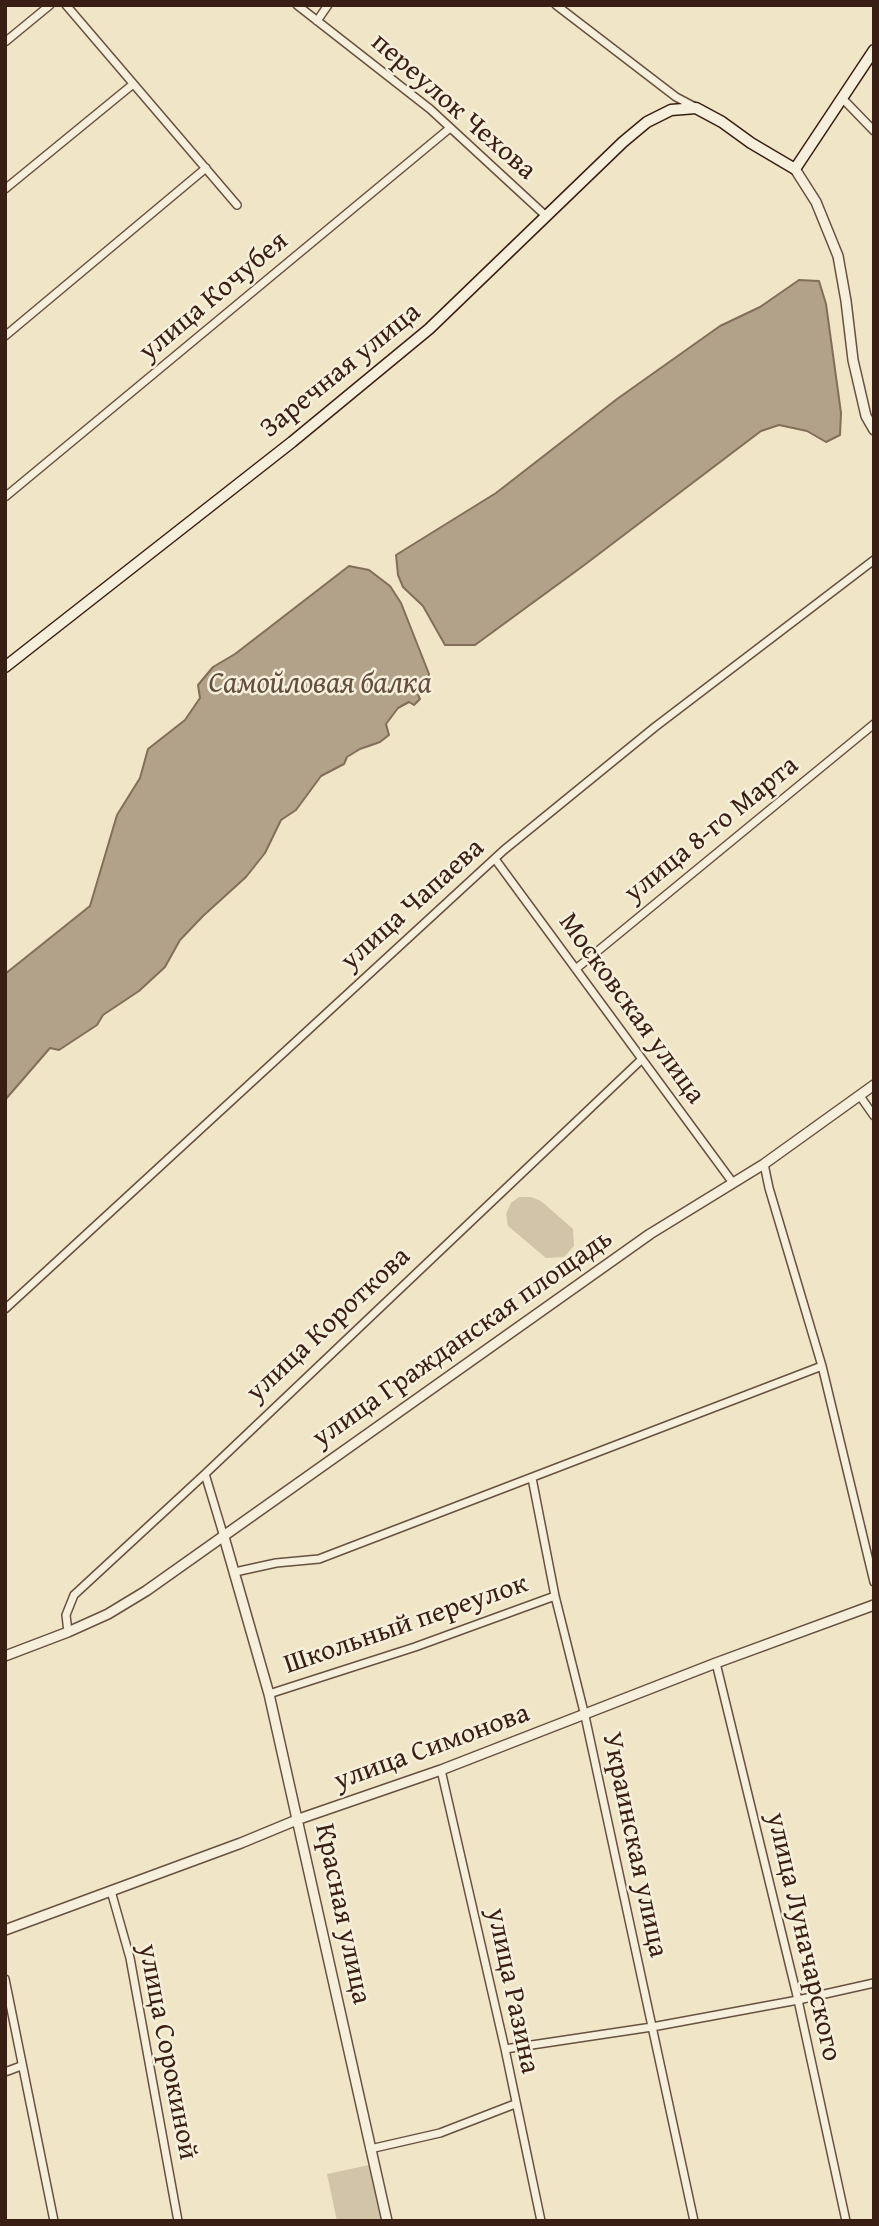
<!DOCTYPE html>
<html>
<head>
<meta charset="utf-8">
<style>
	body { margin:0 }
	#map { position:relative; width:879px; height:2226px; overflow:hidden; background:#f0e6c7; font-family:"Gentium Book Plus",serif }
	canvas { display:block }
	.frame { position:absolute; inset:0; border:7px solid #391f13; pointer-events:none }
</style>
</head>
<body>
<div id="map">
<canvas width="879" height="2226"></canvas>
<div class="frame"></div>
</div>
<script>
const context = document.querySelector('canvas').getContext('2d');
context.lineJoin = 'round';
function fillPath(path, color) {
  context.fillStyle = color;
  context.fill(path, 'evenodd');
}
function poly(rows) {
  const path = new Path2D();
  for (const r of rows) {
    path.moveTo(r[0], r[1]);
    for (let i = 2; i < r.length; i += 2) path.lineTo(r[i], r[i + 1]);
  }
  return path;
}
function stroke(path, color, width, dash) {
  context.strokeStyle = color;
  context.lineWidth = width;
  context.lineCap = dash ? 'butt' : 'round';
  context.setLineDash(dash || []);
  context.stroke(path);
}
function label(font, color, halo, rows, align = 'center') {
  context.font = font + ' "Gentium Book Plus",serif';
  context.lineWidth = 5;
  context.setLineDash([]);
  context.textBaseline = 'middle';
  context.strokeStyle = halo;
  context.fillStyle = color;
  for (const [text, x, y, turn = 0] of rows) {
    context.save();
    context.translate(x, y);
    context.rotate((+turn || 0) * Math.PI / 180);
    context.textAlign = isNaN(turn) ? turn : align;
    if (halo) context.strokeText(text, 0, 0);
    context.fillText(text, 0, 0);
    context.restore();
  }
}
const green = poly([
	[519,1197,531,1197,541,1201,573,1229,574,1246,564,1257,546,1258,508,1226,506,1214,511,1203],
	[369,2165,381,2221,337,2221,327,2174]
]);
const water = poly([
	[799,280,819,281,826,304,841,413,840,435,826,442,807,431,779,425,761,431,583,566,475,645,445,645,423,606,403,587,398,575,396,555,496,493,617,399,720,326,760,307,799,280],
	[349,566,369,570,390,586,401,603,429,674,427,685,418,695,420,699,414,705,409,702,398,708,386,724,389,735,380,742,360,749,347,757,344,764,321,776,296,810,281,820,265,853,246,877,203,916,180,940,165,967,139,991,103,1015,97,1025,59,1050,50,1048,5,1100,5,974,90,906,117,815,140,778,148,749,185,720,200,698,198,685,213,667,235,654,349,566]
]);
const minor = poly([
	[66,5,237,205],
	[297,5,430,109,546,216],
	[556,5,676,97,695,107],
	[317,21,328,5],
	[5,42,50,5],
	[842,98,874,131],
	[5,189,132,85],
	[5,336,206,168],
	[5,497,450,128],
	[495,859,733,1183],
	[577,968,874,724],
	[860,1096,874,1116],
	[764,1164,769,1188,822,1366,874,1582],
	[5,1309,504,850,655,727,874,560],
	[205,1474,224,1537],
	[532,1478,555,1596,585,1716,694,2221],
	[235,1572,276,1563,319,1559,822,1366],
	[68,1632,66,1615,74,1595,205,1474,641,1060],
	[716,1663,798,2000,846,2221],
	[269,1694,415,1647,555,1596],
	[441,1770,505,2049,541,2221],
	[111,1891,130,1958,178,2221],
	[5,1979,54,2221],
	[505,2049,652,2027,798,2000,874,1983],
	[5,2072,21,2066],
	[370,2149,440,2133,515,2104]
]);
const tertiary = poly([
	[795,169,816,202,838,256,846,301,853,360,866,416,874,430],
	[224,1537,269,1694,387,2221],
	[5,1656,68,1632,108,1614,146,1591,650,1234,764,1164,874,1085],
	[5,1930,241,1843,299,1819,441,1770,716,1663,874,1605]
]);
const secondary = poly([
	[5,667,292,442,429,329,623,142,647,122,671,110,696,108,722,122,751,143,795,169,874,50]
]);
const streetNames = [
	["переулок Чехова",453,107,41],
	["улица Кочубея",214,297,-40],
	["Заречная улица",341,371,-39],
	["улица 8-го Марта",712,830,-39],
	["улица Чапаева",413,905,-42],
	["Московская улица",631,1009,54],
	["улица Короткова",329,1325,-43],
	["улица Гражданская площадь",463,1339,-35],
	["Школьный переулок",406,1625,-19],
	["улица Симонова",432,1748,-20],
	["Украинская улица",634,1845,78],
	["Красная улица",342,1914,78],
	["улица Луначарского",803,1937,77],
	["улица Разина",512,1991,78],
	["улица Сорокиной",167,2052,79]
];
const waterNames = [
	["Самойловая балка",320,684]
];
fillPath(green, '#d1c4a8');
fillPath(water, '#b2a28a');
stroke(water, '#826e5a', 2);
stroke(minor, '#675140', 10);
stroke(tertiary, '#675140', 12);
stroke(secondary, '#391f13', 13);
stroke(minor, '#f5efdb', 7);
stroke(tertiary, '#f5efdb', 9);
stroke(secondary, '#f5efdb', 10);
label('28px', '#391f13', '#f5efdb', streetNames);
label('italic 30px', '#634d3d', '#f5efdb', waterNames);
</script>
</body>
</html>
